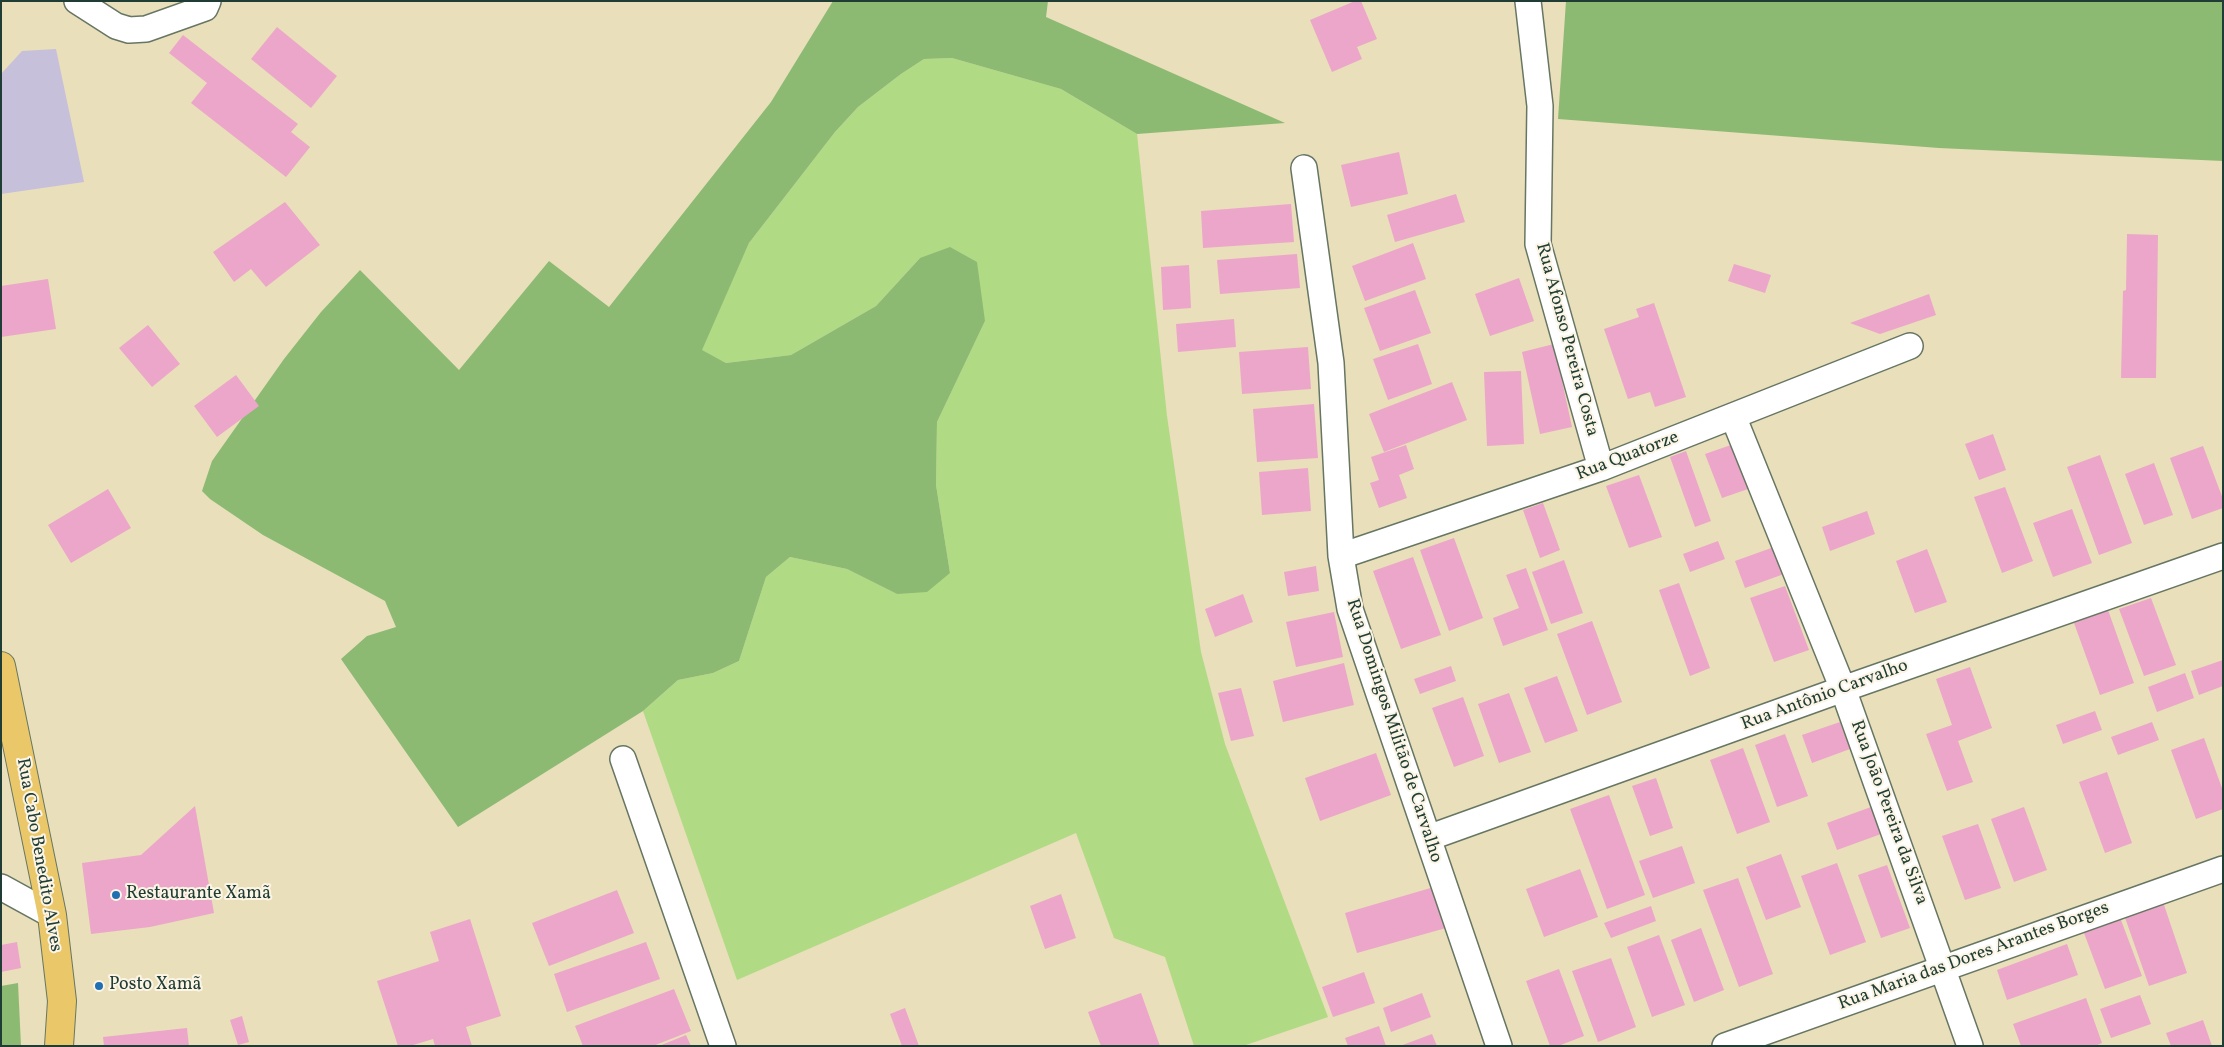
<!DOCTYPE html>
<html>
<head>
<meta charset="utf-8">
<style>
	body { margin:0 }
	#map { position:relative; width:2224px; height:1047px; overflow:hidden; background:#e9dfba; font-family:Vollkorn,serif }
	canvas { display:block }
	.frame { position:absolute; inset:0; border:2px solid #1f3d34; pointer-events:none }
</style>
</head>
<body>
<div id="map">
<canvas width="2224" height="1047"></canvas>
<div class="frame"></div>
</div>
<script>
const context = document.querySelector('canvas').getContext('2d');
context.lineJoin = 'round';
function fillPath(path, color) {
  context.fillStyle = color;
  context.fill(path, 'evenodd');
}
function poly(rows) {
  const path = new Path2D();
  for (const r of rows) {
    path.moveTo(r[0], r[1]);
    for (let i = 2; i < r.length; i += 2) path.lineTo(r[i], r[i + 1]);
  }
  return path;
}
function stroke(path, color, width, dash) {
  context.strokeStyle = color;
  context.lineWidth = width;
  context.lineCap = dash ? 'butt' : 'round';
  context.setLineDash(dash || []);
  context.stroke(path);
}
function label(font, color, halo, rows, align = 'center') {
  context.font = font + ' Vollkorn,serif';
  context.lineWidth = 4;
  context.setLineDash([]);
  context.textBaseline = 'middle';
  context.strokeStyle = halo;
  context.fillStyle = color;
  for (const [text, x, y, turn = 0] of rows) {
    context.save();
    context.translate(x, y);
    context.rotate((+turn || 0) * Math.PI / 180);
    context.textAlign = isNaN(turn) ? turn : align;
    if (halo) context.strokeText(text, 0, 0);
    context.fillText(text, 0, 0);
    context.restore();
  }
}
const industrial = poly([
	[56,49,84,182,1,194,1,74,22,51]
]);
const green = poly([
	[952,58,1061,89,1137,134,1167,416,1201,652,1225,744,1328,1017,1243,1046,1194,1046,1165,957,1114,938,1076,833,737,980,643,711,678,680,713,673,739,661,766,577,790,557,847,569,897,594,950,573,936,485,937,422,985,321,920,258,876,306,791,355,726,363,701,350,749,243,835,132,858,107,901,74,924,59]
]);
const forest = poly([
	[833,1,1048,1,1046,17,1285,123,1137,134,1061,89,952,58,924,59,901,74,858,107,835,132,749,243,702,350,726,363,791,355,876,306,920,258,950,247,977,262,985,321,937,422,936,485,950,573,927,592,897,594,847,569,790,557,766,577,739,661,713,673,678,680,643,711,458,827,341,659,367,636,396,627,385,601,263,535,210,499,202,491,212,461,284,359,321,312,360,270,459,370,549,261,609,307,771,102],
	[1566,1,2223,1,2223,161,1939,148,1558,119],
	[18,983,21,1046,1,1046,1,986]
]);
const building = poly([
	[1355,1,1361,1,1377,39,1357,47,1362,59,1332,72,1310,20],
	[277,27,337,76,311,108,251,59],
	[183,35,298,124,291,132,310,147,286,177,191,103,207,83,169,53],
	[1399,152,1408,194,1351,207,1341,165],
	[1456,194,1465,222,1395,242,1387,215],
	[285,202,320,245,266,287,251,269,234,282,213,252],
	[1291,204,1294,242,1203,248,1201,211],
	[2127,234,2158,235,2156,378,2121,378,2123,291,2126,290],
	[1413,243,1426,279,1365,301,1352,266],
	[1297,254,1300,288,1220,294,1217,260],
	[1734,264,1771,275,1765,293,1728,281],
	[1189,265,1191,308,1163,310,1161,267],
	[1519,278,1534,321,1490,336,1475,294],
	[48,279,56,329,1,337,1,286],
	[1415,290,1431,333,1380,351,1364,308],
	[1929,294,1936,315,1880,334,1850,323],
	[1654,303,1686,397,1655,407,1650,392,1628,399,1604,329,1639,317,1636,309],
	[1234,319,1236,347,1178,352,1176,324],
	[148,325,180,364,152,387,119,348],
	[1418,344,1432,384,1388,400,1373,359],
	[1554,344,1572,427,1540,434,1522,352],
	[1308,347,1311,389,1242,394,1239,352],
	[1521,371,1524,444,1487,446,1484,372],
	[236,375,259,406,217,437,194,406],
	[1452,382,1467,420,1384,452,1369,414],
	[1314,404,1318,458,1257,462,1253,409],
	[1993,434,2006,470,1979,480,1965,444],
	[1406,445,1414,469,1399,475,1407,498,1379,508,1370,483,1379,480,1371,457],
	[1731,445,1748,489,1722,498,1705,454],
	[2203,446,2223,499,2223,508,2192,519,2170,458],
	[1686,451,1711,521,1695,527,1670,457],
	[2100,455,2132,543,2099,555,2067,467],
	[2154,463,2173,515,2144,525,2125,474],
	[1308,468,1311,511,1262,515,1259,472],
	[1639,475,1662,537,1629,548,1606,486],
	[2005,487,2033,561,2002,573,1974,497],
	[108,489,131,528,71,563,48,525],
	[1543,503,1560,550,1540,558,1523,510],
	[2072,509,2092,563,2053,577,2033,523],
	[1867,511,1875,534,1830,551,1822,527],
	[1454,538,1483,618,1449,631,1420,550],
	[1718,541,1725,559,1690,572,1683,554],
	[1774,547,1784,574,1745,588,1735,561],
	[1927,549,1947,602,1915,613,1896,561],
	[1413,557,1441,635,1401,649,1373,571],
	[1564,560,1583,613,1551,624,1532,572],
	[1316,566,1319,591,1288,596,1284,572],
	[1526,568,1548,630,1503,646,1493,618,1519,608,1506,575],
	[1679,583,1710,668,1690,676,1659,590],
	[1785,586,1809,650,1774,662,1750,598],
	[1243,594,1253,622,1215,637,1205,609],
	[2151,598,2176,665,2144,676,2119,609],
	[2108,610,2134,683,2100,695,2074,623],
	[1334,612,1343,657,1296,667,1286,622],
	[1592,621,1622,702,1587,715,1557,634],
	[2223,660,2223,686,2199,695,2191,671],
	[1344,663,1354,705,1283,722,1273,681],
	[1451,666,1456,681,1420,694,1414,679],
	[1970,667,1992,728,1958,741,1973,782,1947,791,1926,734,1952,725,1936,679],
	[2185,673,2194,698,2157,712,2148,687],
	[1557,676,1578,731,1545,743,1524,688],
	[1241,688,1254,736,1231,741,1218,693],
	[1509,693,1531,752,1499,763,1478,704],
	[1463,697,1484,756,1454,767,1432,708],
	[2095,711,2102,730,2063,744,2056,725],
	[1840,722,1850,749,1812,763,1802,735],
	[2152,722,2159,740,2118,755,2111,737],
	[1785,734,1808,796,1777,807,1755,745],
	[2204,738,2223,791,2223,809,2196,819,2171,750],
	[1743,748,1770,822,1737,834,1710,760],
	[1376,753,1391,795,1320,821,1305,778],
	[2107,772,2132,843,2105,853,2079,782],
	[1656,778,1673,828,1650,836,1632,786],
	[1609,795,1645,895,1607,909,1570,809],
	[195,806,214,913,150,927,91,934,82,863,141,855],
	[1871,807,1881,834,1837,850,1827,823],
	[2024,807,2047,870,2014,882,1991,819],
	[1978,824,2001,888,1965,900,1942,836],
	[1682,846,1695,883,1653,898,1639,861],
	[1781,854,1801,907,1766,920,1746,867],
	[1837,863,1866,942,1830,955,1801,876],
	[1887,865,1910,928,1881,938,1858,875],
	[1580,869,1598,917,1544,937,1526,889],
	[1738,878,1773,974,1739,987,1703,890],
	[1434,887,1446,928,1357,953,1345,913],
	[617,890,634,933,549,966,532,923],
	[1061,894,1076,938,1045,949,1030,906],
	[2161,896,2187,973,2149,986,2122,909],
	[1651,906,1656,921,1611,938,1604,923],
	[2118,912,2142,976,2105,989,2081,925],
	[470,919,501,1016,466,1027,472,1046,435,1046,433,1039,410,1046,398,1046,377,981,439,961,430,932],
	[1701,928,1724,990,1694,1002,1671,940],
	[1659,935,1685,1005,1652,1017,1627,947],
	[17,942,21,968,1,972,1,945],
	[646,942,660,979,567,1012,554,974],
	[2067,944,2078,975,2007,1000,1997,970],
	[1611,958,1636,1027,1598,1042,1572,971],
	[1559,969,1584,1036,1558,1046,1550,1046,1526,981],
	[1364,972,1375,1003,1333,1017,1322,987],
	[674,989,691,1031,653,1046,583,1046,575,1026],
	[1141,993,1160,1046,1101,1046,1088,1012],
	[1422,993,1431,1017,1391,1032,1383,1008],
	[2140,995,2151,1024,2111,1038,2100,1009],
	[2086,998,2102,1043,2095,1046,2021,1046,2013,1024],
	[905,1008,919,1046,902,1046,890,1014],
	[242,1016,249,1042,238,1045,230,1020],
	[2203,1020,2212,1046,2171,1046,2166,1033],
	[1379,1026,1386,1046,1348,1046,1345,1038],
	[187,1028,189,1046,104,1046,103,1037],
	[1432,1034,1437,1046,1400,1046],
	[686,1035,691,1046,659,1046]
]);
const minor = poly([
	[77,1,116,26,129,30,146,29,205,8,208,1],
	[1528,1,1540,106,1538,244,1601,468],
	[1304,168,1331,363,1341,556,1350,609,1499,1046],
	[1733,416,1843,689,1970,1046],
	[1341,556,1601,468,1910,346],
	[623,759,723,1046],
	[1428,838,1843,689,2223,556],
	[1,887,52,915],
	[1725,1046,2223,869]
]);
const primary = poly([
	[1,666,52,915,62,1001,59,1046]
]);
const markers = [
	[116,895,5,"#1f6fb2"],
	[99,986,5,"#1f6fb2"]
];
const streetNames = [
	["Rua Afonso Pereira Costa",1566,340,75],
	["Rua Quatorze",1628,457,-21],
	["Rua Antônio Carvalho",1825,696,-20],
	["Rua Domingos Militão de Carvalho",1393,731,72],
	["Rua João Pereira da Silva",1888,813,70],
	["Rua Cabo Benedito Alves",38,855,80],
	["Rua Maria das Dores Arantes Borges",1974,957,-20]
];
const poiNames = [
	["Restaurante Xamã",126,895],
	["Posto Xamã",109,986]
];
fillPath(industrial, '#c6c0da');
fillPath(green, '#b1da85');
fillPath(forest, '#8cba72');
fillPath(building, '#eca6c9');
stroke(minor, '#667663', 28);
stroke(primary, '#667663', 30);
stroke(minor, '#fff', 25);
stroke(primary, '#eac769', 28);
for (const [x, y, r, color] of markers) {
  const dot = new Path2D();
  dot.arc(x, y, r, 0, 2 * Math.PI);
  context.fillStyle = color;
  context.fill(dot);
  stroke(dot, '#fcf5e5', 2);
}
label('18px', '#1f3d34', '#fcf5e5', streetNames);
label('18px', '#1f3d34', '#fcf5e5', poiNames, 'left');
</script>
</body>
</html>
